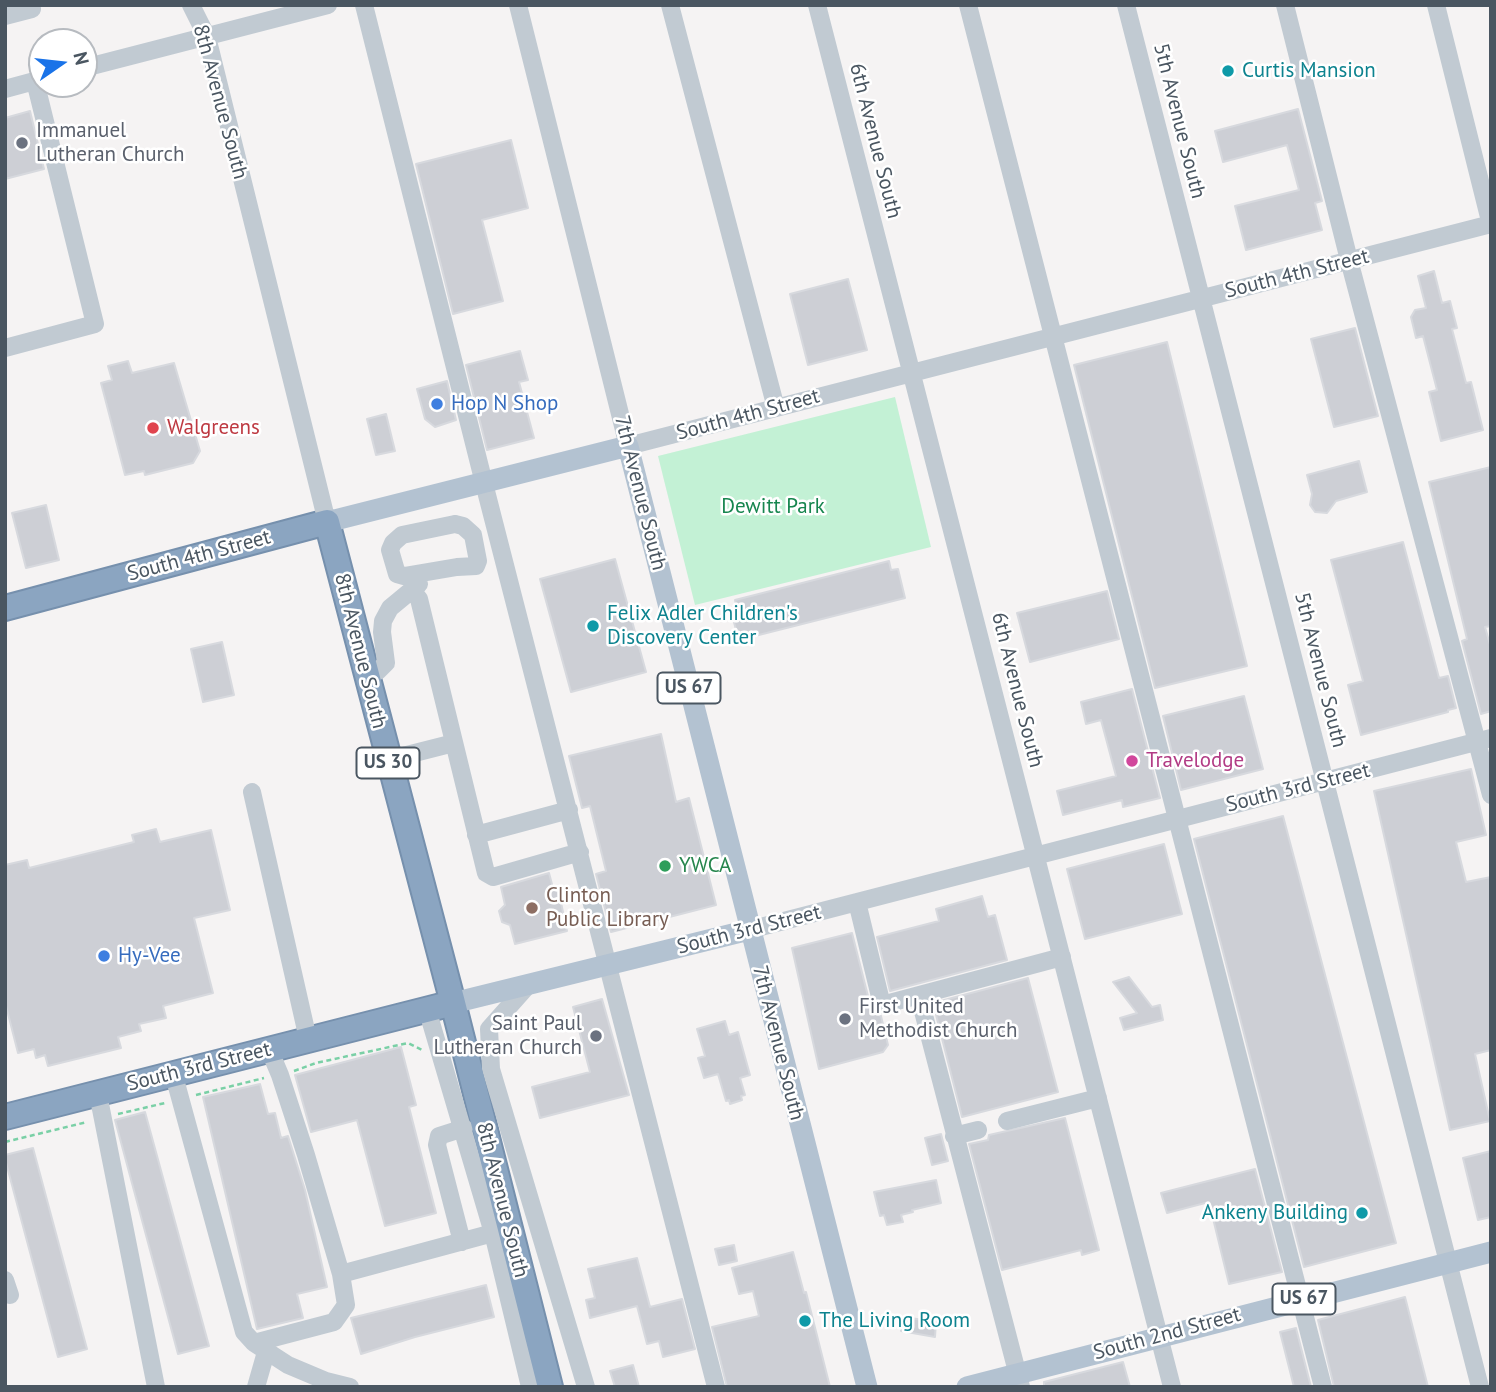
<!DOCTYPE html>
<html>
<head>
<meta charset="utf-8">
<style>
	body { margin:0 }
	#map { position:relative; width:1496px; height:1392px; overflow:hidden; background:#f5f3f3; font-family:"PT Sans",sans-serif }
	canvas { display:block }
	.frame { position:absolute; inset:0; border:7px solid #4a5661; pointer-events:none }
	.north { position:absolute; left:28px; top:28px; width:70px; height:70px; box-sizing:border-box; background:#fff; border:2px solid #b7bbc0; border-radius:50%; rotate:76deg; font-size:19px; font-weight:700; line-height:28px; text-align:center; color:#4a5661 }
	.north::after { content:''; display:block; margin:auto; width:24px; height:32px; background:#1a73e8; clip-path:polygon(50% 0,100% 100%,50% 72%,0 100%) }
</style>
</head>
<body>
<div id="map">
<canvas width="1496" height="1392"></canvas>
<div class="frame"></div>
<div class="north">N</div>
</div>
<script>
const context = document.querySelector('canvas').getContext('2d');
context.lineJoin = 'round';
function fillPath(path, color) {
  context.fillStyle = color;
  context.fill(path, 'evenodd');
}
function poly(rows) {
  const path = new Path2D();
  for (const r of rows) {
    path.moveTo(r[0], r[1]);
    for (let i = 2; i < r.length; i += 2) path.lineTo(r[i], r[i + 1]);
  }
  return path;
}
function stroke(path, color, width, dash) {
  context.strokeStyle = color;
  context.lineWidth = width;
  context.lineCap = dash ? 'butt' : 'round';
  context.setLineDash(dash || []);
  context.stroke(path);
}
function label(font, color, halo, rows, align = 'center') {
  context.font = font + ' "PT Sans",sans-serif';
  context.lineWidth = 5;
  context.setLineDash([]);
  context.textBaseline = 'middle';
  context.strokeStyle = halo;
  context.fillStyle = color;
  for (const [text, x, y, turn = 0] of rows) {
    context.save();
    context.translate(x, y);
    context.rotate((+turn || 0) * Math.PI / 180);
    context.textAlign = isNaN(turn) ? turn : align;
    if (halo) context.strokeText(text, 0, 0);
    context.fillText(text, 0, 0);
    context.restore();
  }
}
const green = poly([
	[895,397,931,547,695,605,658,456]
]);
const building = poly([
	[1298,109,1322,201,1315,203,1322,230,1246,250,1235,206,1299,190,1287,145,1223,162,1215,131,1298,109],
	[30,111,44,169,5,179,5,118,30,111],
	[511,140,528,208,482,220,503,301,453,314,416,164,511,140],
	[1434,271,1442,303,1450,301,1457,328,1452,329,1466,383,1471,382,1483,430,1441,441,1429,392,1437,390,1423,336,1416,338,1411,317,1415,310,1426,308,1418,276,1434,271],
	[848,279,867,350,808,365,790,294,848,279],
	[1355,328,1378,416,1334,427,1311,339,1355,328],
	[1167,342,1247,666,1155,688,1074,365,1167,342],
	[520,351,528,380,519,382,534,438,487,450,466,365,520,351],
	[128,361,132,373,174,363,200,451,193,463,145,475,144,471,125,475,101,383,112,380,108,366,128,361],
	[447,381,456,420,435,427,425,419,417,389,447,381],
	[386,414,395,451,376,455,367,419,386,414],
	[1359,461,1367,492,1336,501,1327,513,1315,512,1310,505,1312,494,1307,475,1359,461],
	[1491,467,1491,626,1485,627,1491,648,1491,711,1481,714,1462,641,1467,639,1429,482,1491,467],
	[46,505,59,560,26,568,12,513,46,505],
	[1403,542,1439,678,1448,676,1456,708,1448,710,1448,712,1361,735,1348,685,1363,681,1331,560,1403,542],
	[615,559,646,672,571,692,540,579,615,559],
	[889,561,891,570,898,569,905,598,739,640,731,612,737,610,735,600,889,561],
	[1107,591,1119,639,1030,662,1017,613,1107,591],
	[222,642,234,695,203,702,191,649,222,642],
	[1132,689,1160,798,1123,807,1122,800,1063,815,1057,791,1116,776,1101,720,1086,724,1081,702,1132,689],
	[1244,696,1263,769,1181,790,1163,716,1244,696],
	[661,734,676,802,689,798,716,905,611,932,596,874,606,871,590,806,582,808,569,756,661,734],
	[1471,769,1486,835,1456,842,1466,882,1491,877,1491,1050,1475,1054,1490,1121,1450,1130,1374,791,1471,769],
	[1283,816,1396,1243,1304,1267,1194,839,1283,816],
	[156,829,160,842,211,830,230,910,194,918,213,993,163,1006,166,1018,139,1024,141,1031,118,1037,121,1048,48,1066,45,1055,36,1058,34,1049,18,1053,5,1002,5,865,27,860,29,868,134,842,132,835,156,829],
	[1164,844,1182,914,1085,939,1067,869,1164,844],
	[549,873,553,888,559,893,567,931,515,944,510,925,502,922,499,911,505,905,501,887,549,873],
	[982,896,988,917,995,915,1007,960,890,991,877,937,939,921,936,909,982,896],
	[852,933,871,1008,874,1013,881,1016,888,1045,883,1052,819,1069,792,948,852,933],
	[1129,977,1152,1007,1160,1005,1163,1020,1124,1030,1120,1018,1137,1013,1113,982,1129,977],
	[1028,978,1058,1092,962,1117,933,1003,1028,978],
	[602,999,629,1095,540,1118,532,1087,590,1072,573,1007,602,999],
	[725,1021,729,1035,738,1032,750,1075,740,1078,745,1095,741,1096,742,1100,730,1104,729,1100,726,1101,718,1074,704,1078,698,1058,705,1056,697,1029,725,1021],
	[401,1047,416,1105,409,1107,436,1213,385,1226,357,1120,311,1132,295,1075,401,1047],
	[260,1084,268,1114,275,1113,281,1138,288,1136,305,1190,327,1287,297,1294,303,1318,257,1329,203,1097,260,1084],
	[145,1112,209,1346,178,1354,115,1120,145,1112],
	[1065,1118,1099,1250,1082,1255,1081,1250,1002,1270,969,1144,988,1140,989,1135,1065,1118],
	[941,1134,948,1161,932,1165,925,1138,941,1134],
	[33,1148,87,1349,58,1357,5,1159,5,1155,33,1148],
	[1491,1151,1491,1217,1478,1220,1463,1158,1491,1151],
	[1255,1169,1282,1272,1229,1284,1209,1202,1167,1213,1161,1193,1255,1169],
	[936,1180,941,1203,912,1210,913,1212,901,1215,903,1222,887,1225,884,1215,880,1216,874,1192,936,1180],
	[734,1245,737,1261,719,1265,715,1249,734,1245],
	[793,1252,804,1293,806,1292,830,1387,727,1387,712,1327,759,1316,753,1291,739,1294,732,1268,793,1252],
	[637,1258,650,1307,682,1299,695,1349,663,1357,659,1341,647,1344,637,1306,590,1318,586,1300,595,1298,588,1269,637,1258],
	[486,1285,494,1317,415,1337,361,1354,351,1318,486,1285],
	[1405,1297,1428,1387,1334,1387,1318,1320,1405,1297],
	[904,1317,936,1322,935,1337,901,1331,904,1317],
	[1296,1328,1311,1387,1294,1387,1280,1332,1296,1328],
	[1123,1362,1130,1387,1044,1387,1044,1382,1123,1362],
	[633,1365,639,1387,615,1387,610,1371,633,1365]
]);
const path = poly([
	[294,1071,316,1063,408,1043,422,1050],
	[196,1095,264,1078],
	[118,1114,165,1103],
	[5,1142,87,1122]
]);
const minor = poly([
	[191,5,207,37,327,522],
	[364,5,487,495,716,1387],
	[518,5,628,446,1491,224],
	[670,5,776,408],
	[817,5,1172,1387],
	[968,5,1323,1387],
	[1126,5,1480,1387],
	[1285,5,1349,260,1491,795],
	[1436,5,1491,225],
	[5,16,32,9,31,5],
	[84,68,328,5],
	[5,89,42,79],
	[5,348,95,324,35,81],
	[455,524,463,526,473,535,478,561,476,566,457,567,404,576,397,574,390,550,393,543,402,535,455,524],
	[412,590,419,599,486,873,493,877,580,852],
	[365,673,378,671,386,663,382,632,383,621,390,608,419,584],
	[387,760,454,743],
	[252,792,308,1039],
	[476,835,569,810],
	[857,902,882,1005,1062,957],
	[749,930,1491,738],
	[529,984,489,1029,491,1069,586,1387],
	[919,996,1021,1387],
	[427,1009,493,1233,530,1387],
	[173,1072,244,1332,254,1343,334,1322,346,1305,341,1274,306,1155,280,1075,269,1049],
	[98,1094,156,1387],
	[1007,1121,1098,1098],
	[954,1136,978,1130],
	[462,1242,437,1145,439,1136,464,1128],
	[341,1274,493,1233],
	[5,1280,10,1295],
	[254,1343,288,1365,326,1381,350,1387],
	[256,1387,266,1352]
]);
const major = poly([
	[327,522,628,446,867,1387],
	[453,1003,749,930],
	[967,1387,1491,1252]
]);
const highway = poly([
	[5,608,327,522,453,1003,550,1387],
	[5,1117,453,1003]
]);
const markers = [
	[1228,71,7,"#0f9aa8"],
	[22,143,7,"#6b7280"],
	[437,404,7,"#3f7fe0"],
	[153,428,7,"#e0444e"],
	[593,626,7,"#0f9aa8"],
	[1132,761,7,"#d1479c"],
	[665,866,7,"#2e9e5b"],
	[532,908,7,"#8d6e63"],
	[104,956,7,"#3f7fe0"],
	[845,1019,7,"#6b7280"],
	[596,1036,7,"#6b7280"],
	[1362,1213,7,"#0f9aa8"],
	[805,1321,7,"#0f9aa8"]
];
const shields = [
	[689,688,63],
	[388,763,63],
	[1304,1299,63]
];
const shieldNames = [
	["US 67",689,688],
	["US 30",388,763],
	["US 67",1304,1299]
];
const cultureNames = [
	["Curtis Mansion",1242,71],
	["Felix Adler Children's",607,614],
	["Discovery Center",607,638],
	["Ankeny Building",1348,1213,"right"],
	["The Living Room",819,1321]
];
const streetNames = [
	["8th Avenue South",220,102,75],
	["5th Avenue South",1179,121,76],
	["6th Avenue South",875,141,76],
	["South 4th Street",1297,274,-14],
	["South 4th Street",748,415,-15],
	["7th Avenue South",640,493,76],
	["South 4th Street",199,556,-15],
	["8th Avenue South",360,651,76],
	["5th Avenue South",1320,670,76],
	["6th Avenue South",1017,690,76],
	["South 3rd Street",1298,788,-14],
	["South 3rd Street",749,930,-14],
	["7th Avenue South",778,1043,76],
	["South 3rd Street",199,1067,-14],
	["8th Avenue South",502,1200,76],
	["South 2nd Street",1167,1334,-15]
];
const worshipNames = [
	["Immanuel",36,131],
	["Lutheran Church",36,155],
	["First United",859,1007],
	["Methodist Church",859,1031],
	["Saint Paul",582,1024,"right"],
	["Lutheran Church",582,1048,"right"]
];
const shopNames = [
	["Hop N Shop",451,404],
	["Hy-Vee",118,956]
];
const healthNames = [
	["Walgreens",167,428]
];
const parkNames = [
	["Dewitt Park",773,507]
];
const hotelNames = [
	["Travelodge",1146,761]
];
const leisureNames = [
	["YWCA",679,866]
];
const educationNames = [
	["Clinton",546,896],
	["Public Library",546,920]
];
fillPath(green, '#c3f1d5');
fillPath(building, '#cdcfd5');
stroke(building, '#d7d9de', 2);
stroke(highway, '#7690ad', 28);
stroke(path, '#7ad0a6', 2.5, [5, 3.5]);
stroke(minor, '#c1cad2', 18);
stroke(major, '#b3c2d1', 21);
stroke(highway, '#8ba5c1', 24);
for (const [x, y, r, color] of markers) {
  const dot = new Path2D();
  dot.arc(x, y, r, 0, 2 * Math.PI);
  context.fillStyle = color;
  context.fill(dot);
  stroke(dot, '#fff', 2.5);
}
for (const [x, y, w] of shields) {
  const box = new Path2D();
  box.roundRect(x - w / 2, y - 15.5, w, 31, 5);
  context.fillStyle = '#fff';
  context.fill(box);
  stroke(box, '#4a5661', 2);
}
label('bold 19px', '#4a5661', null, shieldNames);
label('21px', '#0d838f', '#fff', cultureNames, 'left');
label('21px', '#4a5661', '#fff', streetNames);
label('21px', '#5b616d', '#fff', worshipNames, 'left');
label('21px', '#366cbe', '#fff', shopNames, 'left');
label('21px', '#be3a42', '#fff', healthNames, 'left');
label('21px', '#17864f', '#fff', parkNames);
label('21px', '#b23c85', '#fff', hotelNames, 'left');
label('21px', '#27864d', '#fff', leisureNames, 'left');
label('21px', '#785e54', '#fff', educationNames, 'left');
</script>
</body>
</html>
